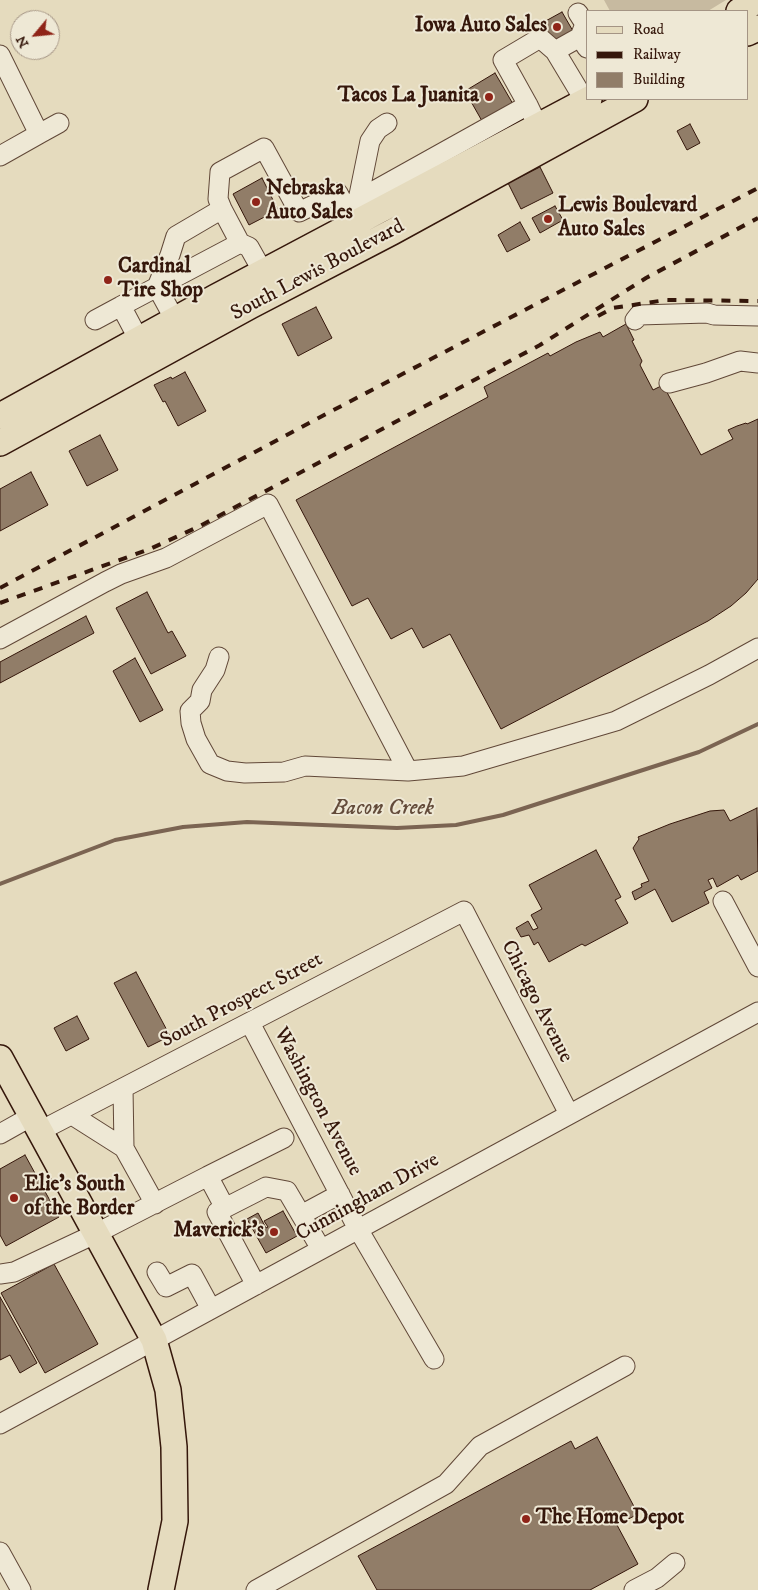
<!DOCTYPE html>
<html>
<head>
<meta charset="utf-8">
<style>
	body { margin:0 }
	#map { position:relative; width:758px; height:1590px; overflow:hidden; background:#e5dbbe; font-family:"IM FELL DW Pica",serif }
	canvas { display:block }
	.legend { position:absolute; left:586px; top:10px; width:162px; height:90px; box-sizing:border-box; background:#eee8d5; border:1px solid #a49484; margin:0; padding:6px 9px; list-style:none; font-size:15px; color:#35170b }
	.legend li { display:flex; align-items:center; gap:10px; height:25px }
	.legend b { width:25px; border:1px solid #a49484 }
	.north { position:absolute; left:10px; top:10px; width:50px; height:50px; box-sizing:border-box; background:#eee8d5; border:1px solid #a49484; border-radius:50%; rotate:242deg; font-size:14px; font-weight:700; line-height:20px; text-align:center; color:#35170b }
	.north::after { content:''; display:block; margin:auto; width:18px; height:22px; background:#8f2418; clip-path:polygon(50% 0,100% 100%,50% 72%,0 100%) }
</style>
</head>
<body>
<div id="map">
<canvas width="758" height="1590"></canvas>
<ul class="legend">
<li><b style="height:6px;background:#e5dbbe"></b>Road</li>
<li><b style="height:6px;background:#35170b"></b>Railway</li>
<li><b style="height:14px;background:#917d68"></b>Building</li>
</ul>
<div class="north">N</div>
</div>
<script>
const context = document.querySelector('canvas').getContext('2d');
context.lineJoin = 'round';
function fillPath(path, color) {
  context.fillStyle = color;
  context.fill(path, 'evenodd');
}
function poly(rows) {
  const path = new Path2D();
  for (const r of rows) {
    path.moveTo(r[0], r[1]);
    for (let i = 2; i < r.length; i += 2) path.lineTo(r[i], r[i + 1]);
  }
  return path;
}
function stroke(path, color, width, dash) {
  context.strokeStyle = color;
  context.lineWidth = width;
  context.lineCap = dash ? 'butt' : 'round';
  context.setLineDash(dash || []);
  context.stroke(path);
}
function label(font, color, halo, rows, align = 'center') {
  context.font = font + ' "IM FELL DW Pica",serif';
  context.lineWidth = 4;
  context.setLineDash([]);
  context.textBaseline = 'middle';
  context.strokeStyle = halo;
  context.fillStyle = color;
  for (const [text, x, y, turn = 0] of rows) {
    context.save();
    context.translate(x, y);
    context.rotate((+turn || 0) * Math.PI / 180);
    context.textAlign = isNaN(turn) ? turn : align;
    if (halo) context.strokeText(text, 0, 0);
    context.fillText(text, 0, 0);
    context.restore();
  }
}
const green = poly([
	[604,0,726,0,708,11,610,11]
]);
const stream = poly([
	[0,884,115,840,183,827,247,822,397,828,456,825,503,815,699,752,758,724]
]);
const building = poly([
	[562,12,573,31,553,43,542,23,562,12],
	[495,73,513,104,482,121,465,91,495,73],
	[690,124,700,143,687,150,677,131,690,124],
	[540,167,553,193,521,209,508,183,540,167],
	[262,178,278,210,249,225,233,194,262,178],
	[555,206,563,220,540,233,532,218,555,206],
	[520,222,530,240,507,252,498,235,520,222],
	[316,307,332,338,298,356,282,324,316,307],
	[626,324,634,340,632,341,642,361,640,365,653,390,663,385,701,455,733,439,728,430,737,426,746,423,747,424,758,419,758,579,746,593,731,606,708,621,501,729,450,634,423,648,412,628,391,639,368,598,352,606,296,500,488,397,484,387,548,353,550,356,576,342,600,332,603,337,626,324],
	[185,372,206,411,178,426,165,401,163,402,154,385,171,377,172,379,185,372],
	[100,435,118,470,87,486,69,451,100,435],
	[31,472,48,505,0,531,0,489,31,472],
	[147,592,168,633,172,631,186,656,151,674,116,608,147,592],
	[86,616,94,633,0,683,0,662,86,616],
	[135,658,163,710,140,722,113,671,135,658],
	[757,808,758,871,741,880,738,875,717,887,713,878,708,880,712,888,704,892,709,903,672,922,655,889,635,900,632,892,642,887,641,884,649,881,633,848,639,839,638,837,670,824,710,811,724,810,730,821,757,808],
	[596,850,621,897,615,900,628,923,585,946,582,944,549,962,538,942,534,945,529,935,521,937,516,928,528,921,533,930,538,928,531,915,542,909,529,885,596,850],
	[136,972,170,1036,148,1047,114,983,136,972],
	[77,1016,89,1039,66,1051,54,1028,77,1016],
	[25,1155,59,1217,6,1246,0,1235,0,1169,25,1155],
	[283,1211,297,1236,266,1253,247,1219,258,1213,266,1228,268,1227,264,1221,283,1211],
	[54,1264,98,1344,45,1373,1,1293,54,1264],
	[0,1297,37,1363,20,1373,10,1355,0,1360,0,1297],
	[597,1437,638,1514,617,1525,638,1564,590,1590,377,1590,358,1556,571,1441,575,1449,597,1437]
]);
const minor = poly([
	[578,13,585,24,580,37],
	[555,51,580,37,587,48],
	[0,55,39,134,0,156],
	[528,105,503,60,540,38,555,51,585,101],
	[39,134,59,123],
	[358,200,370,141,378,129,387,123],
	[345,207,528,105,538,126],
	[222,209,218,199,220,172,264,148,299,212,338,193,354,224],
	[95,320,121,306],
	[175,320,157,287,170,255,176,236,222,209,240,243],
	[635,320,639,315,707,313,714,315,758,316],
	[139,340,121,306,240,243,249,247,263,272],
	[669,383,706,373,740,361,758,363],
	[0,639,105,582,121,574,166,558,268,504,408,771],
	[219,657,215,670,202,690,200,701,190,711,191,723,196,739,210,764,227,771,245,773,284,772,305,766,408,771,463,766,616,721,709,675,758,648],
	[723,901,758,967],
	[250,1023,358,1229,434,1359],
	[123,1088,124,1148],
	[72,1115,124,1148,155,1204],
	[40,1131,464,911,569,1114],
	[0,1134,32,1116],
	[208,1176,284,1138],
	[301,1215,340,1194],
	[157,1272,166,1287,192,1274,211,1309],
	[0,1274,14,1272,95,1234,208,1176,225,1208],
	[256,1285,217,1212,266,1187,287,1191,321,1249],
	[0,1424,758,1012],
	[0,1552,21,1590],
	[256,1590,446,1484,480,1446,625,1366],
	[634,1590,657,1578,675,1563]
]);
const major = poly([
	[739,11,758,0],
	[747,33,758,28],
	[0,416,216,297,589,99],
	[0,443,250,306,392,232,635,99],
	[0,1058,154,1340,168,1390,174,1447,175,1521,161,1590]
]);
const rail = poly([
	[598,316,613,308,666,300,758,301],
	[0,588,326,414,758,188],
	[0,603,150,549,198,527,540,345,646,278,758,218]
]);
const markers = [
	[557,27,5,"#8f2418"],
	[489,97,5,"#8f2418"],
	[256,202,5,"#8f2418"],
	[548,219,5,"#8f2418"],
	[108,280,5,"#8f2418"],
	[14,1198,5,"#8f2418"],
	[274,1232,5,"#8f2418"],
	[526,1519,5,"#8f2418"]
];
const poiNames = [
	["Iowa Auto Sales",547,27,"right"],
	["Tacos La Juanita",479,97,"right"],
	["Nebraska",266,190],
	["Auto Sales",266,214],
	["Lewis Boulevard",558,207],
	["Auto Sales",558,231],
	["Cardinal",118,268],
	["Tire Shop",118,292],
	["Elie's South",24,1186],
	["of the Border",24,1210],
	["Maverick's",264,1232,"right"],
	["The Home Depot",536,1519]
];
const streetNames = [
	["South Lewis Boulevard",318,271,-28],
	["South Prospect Street",242,1001,-28],
	["Chicago Avenue",536,1002,63],
	["Washington Avenue",317,1102,62],
	["Cunningham Drive",368,1198,-29]
];
const waterNames = [
	["Bacon Creek",383,809]
];
fillPath(green, '#c7baa0');
stroke(stream, '#7b6452', 4);
fillPath(building, '#917d68');
stroke(building, '#35170b', 1);
stroke(minor, '#614838', 21);
stroke(major, '#35170b', 28);
stroke(minor, '#eee8d5', 19);
stroke(major, '#e5dbbe', 25);
stroke(rail, '#35170b', 4, [9, 9]);
for (const [x, y, r, color] of markers) {
  const dot = new Path2D();
  dot.arc(x, y, r, 0, 2 * Math.PI);
  context.fillStyle = color;
  context.fill(dot);
  stroke(dot, '#eee8d5', 2);
}
label('bold 21px', '#35170b', '#eee8d5', poiNames, 'left');
label('21px', '#35170b', '#eee8d5', streetNames);
label('italic 22px', '#634b3a', '#eee8d5', waterNames);
</script>
</body>
</html>
